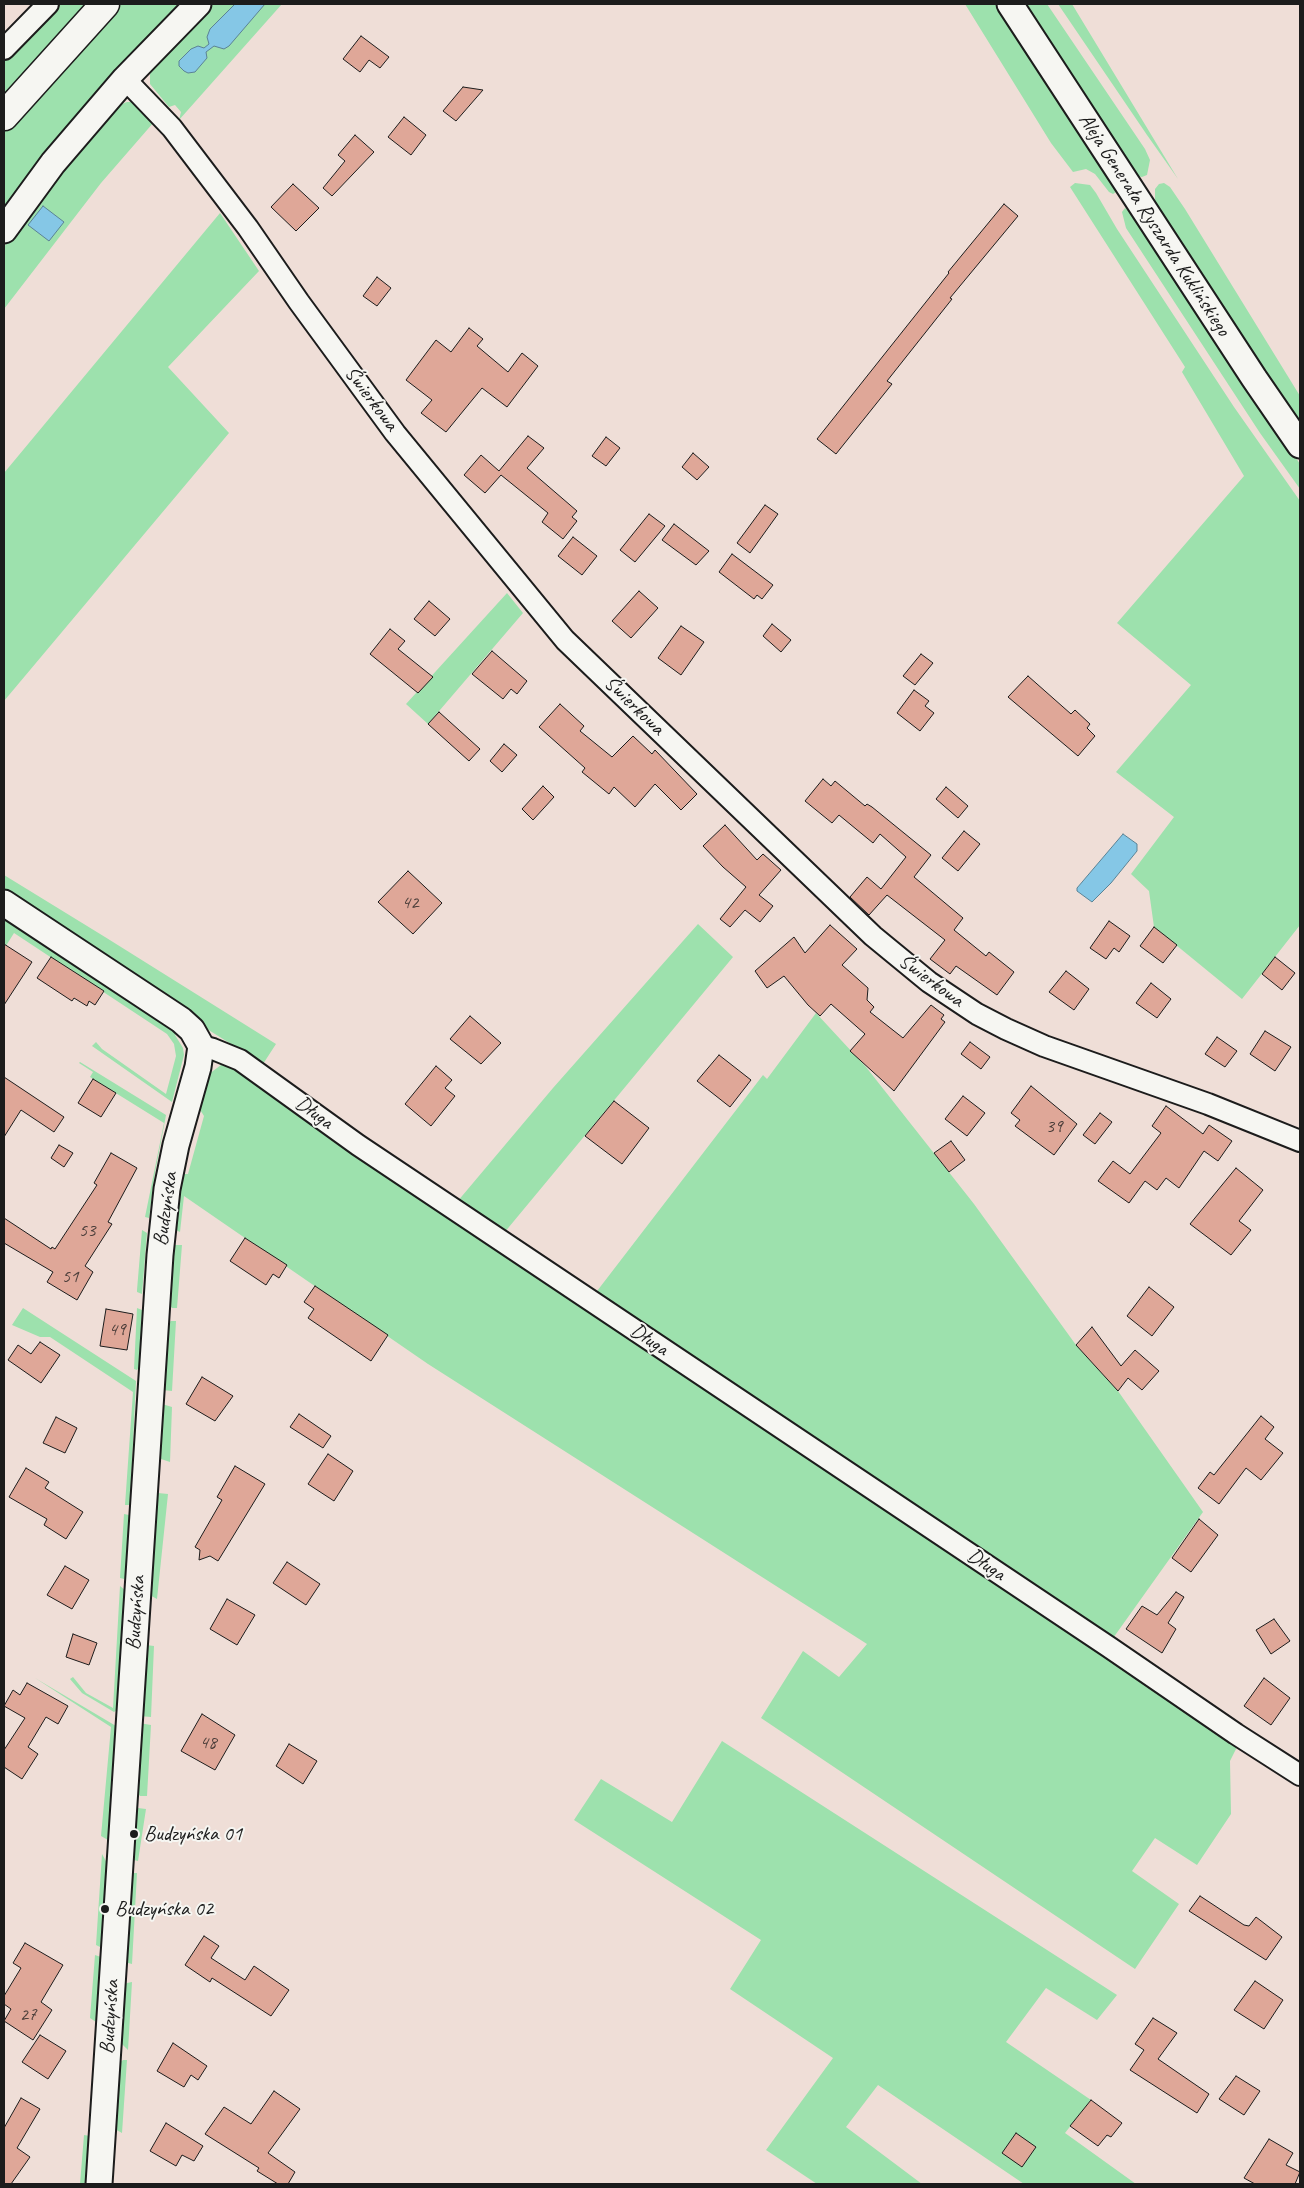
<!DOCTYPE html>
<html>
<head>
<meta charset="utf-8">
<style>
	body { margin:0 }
	#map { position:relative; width:1304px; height:2188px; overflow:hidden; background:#efded7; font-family:Caveat,sans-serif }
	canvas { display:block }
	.frame { position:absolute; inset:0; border:5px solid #1c1c1c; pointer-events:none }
</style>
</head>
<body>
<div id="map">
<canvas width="1304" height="2188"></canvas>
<div class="frame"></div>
</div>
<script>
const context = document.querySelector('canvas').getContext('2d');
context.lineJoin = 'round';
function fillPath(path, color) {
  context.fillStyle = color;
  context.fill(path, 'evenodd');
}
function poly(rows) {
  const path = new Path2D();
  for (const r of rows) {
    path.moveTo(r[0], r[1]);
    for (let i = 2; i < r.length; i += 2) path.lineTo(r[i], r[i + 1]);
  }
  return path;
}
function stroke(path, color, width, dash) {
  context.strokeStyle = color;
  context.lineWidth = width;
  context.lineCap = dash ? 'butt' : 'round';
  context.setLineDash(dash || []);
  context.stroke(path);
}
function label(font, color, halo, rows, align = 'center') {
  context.font = font + ' Caveat,sans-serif';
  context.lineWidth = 4;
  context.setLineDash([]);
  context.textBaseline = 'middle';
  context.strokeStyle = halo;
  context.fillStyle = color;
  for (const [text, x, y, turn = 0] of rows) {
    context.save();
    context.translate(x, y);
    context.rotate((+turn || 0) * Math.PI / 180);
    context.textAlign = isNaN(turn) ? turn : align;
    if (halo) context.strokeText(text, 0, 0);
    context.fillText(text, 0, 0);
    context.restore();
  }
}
const green = poly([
	[58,4,92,4,4,104,4,59],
	[119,4,181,4,146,39,74,118,4,211,4,130],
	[211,4,282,4,179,120,181,112,175,105,169,107,150,84,150,69],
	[965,4,996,4,1115,186,1116,192,1113,194,1109,192,1095,174,1086,169,1073,172,1051,143],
	[1023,4,1047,4,1145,149,1150,160,1147,175,1142,177,1136,176],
	[1058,4,1072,4,1178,179,1147,135],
	[127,102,136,102,154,122,101,183,4,309,4,247,92,131,117,106],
	[1075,183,1090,185,1096,193,1117,229,1234,407,1300,501,1300,925,1242,999,1154,927,1149,891,1131,874,1174,817,1116,772,1191,685,1117,623,1244,476,1182,372,1185,367,1070,187],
	[1164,183,1170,187,1185,209,1300,396,1300,424,1231,322,1155,202,1155,189,1159,184],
	[1125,208,1130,211,1300,464,1300,489,1260,433,1126,228,1122,212],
	[220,213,259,271,168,367,229,433,4,701,4,473],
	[507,593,523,613,428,724,406,704],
	[4,875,105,937,276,1044,263,1064,207,1029,191,1012,4,891],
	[4,915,177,1031,175,1035,183,1048,184,1055,172,1102,92,1046,96,1042,102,1049,166,1094,176,1056,174,1044,167,1034,14,933,4,949],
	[698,924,733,957,504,1233,457,1202,553,1088],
	[816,1013,866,1067,974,1204,1076,1345,1118,1391,1203,1512,1111,1641,594,1295,763,1075,767,1079],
	[80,1062,166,1115,155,1173,149,1218,145,1217,164,1123,90,1077,93,1072,79,1063],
	[221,1065,236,1068,1238,1745,1230,1761,1231,1814,1197,1865,1155,1838,1132,1871,1179,1904,1135,1969,761,1718,803,1651,839,1677,867,1644,428,1364,184,1196,180,1232,170,1227,177,1179,183,1174,188,1174,204,1116,197,1105,209,1074],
	[142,1230,147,1233,142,1294,137,1292,137,1290],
	[175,1245,182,1245,177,1308,172,1308,166,1301,169,1251],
	[23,1308,136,1381,130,1505,125,1505,133,1392,50,1337,40,1337,12,1325],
	[137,1308,142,1310,140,1365,137,1370,134,1369],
	[171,1321,176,1321,172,1391,162,1390,164,1327],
	[162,1404,172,1407,170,1462,158,1458],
	[158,1493,168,1494,157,1599,146,1593,153,1497],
	[124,1514,129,1515,129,1520,125,1578,124,1579,120,1578],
	[120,1586,125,1590,117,1710,114,1712,82,1693,70,1679,73,1677,86,1693,113,1708],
	[146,1645,154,1646,151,1717,139,1716],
	[35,1678,116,1726,108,1840,101,1836,111,1727],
	[139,1723,151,1725,147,1796,140,1796,134,1789],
	[722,1741,1117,1995,1097,2020,1046,1988,1006,2042,1091,2100,1065,2133,1136,2184,1024,2184,878,2085,846,2127,922,2184,817,2184,766,2150,833,2058,730,1989,761,1940,574,1820,601,1779,672,1822],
	[138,1808,146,1809,138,1861,134,1860,129,1853,130,1840,136,1840,137,1829,131,1828,133,1813],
	[102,1854,107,1863,102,1946,100,1947,96,1945],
	[133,1873,137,1873,132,1964,128,1963,123,1956,127,1879],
	[95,1955,101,1957,96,2022,90,2018],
	[132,1982,128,2050,117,2039,121,1988,127,1983],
	[123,2060,127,2060,122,2133,113,2128,117,2065],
	[84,2135,90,2136,87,2184,80,2184]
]);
const water = poly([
	[235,4,265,4,229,46,224,49,214,46,206,52,207,58,195,72,188,73,184,71,179,66,179,61,191,49,198,46,204,48,209,44,207,37,210,29,235,4],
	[43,206,64,222,49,241,28,225,43,206],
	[1123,834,1137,844,1137,851,1111,883,1092,902,1077,891,1077,888,1123,834]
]);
const building = poly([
	[361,36,389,57,380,68,369,60,360,72,343,59,361,36],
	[463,87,483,90,456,121,443,111,463,87],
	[404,117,426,135,411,155,388,137,404,117],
	[355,135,374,152,332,196,323,188,345,161,338,155,355,135],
	[293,184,319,208,296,231,271,207,293,184],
	[1004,204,1018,216,950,298,952,299,887,381,892,384,836,454,817,439,949,273,948,272,1004,204],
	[377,277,391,288,377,306,363,296,377,277],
	[469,328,483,339,477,346,508,372,522,353,538,366,507,407,482,388,446,432,421,413,432,400,406,380,436,340,451,352,469,328],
	[528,436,544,448,527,468,577,511,572,517,577,521,563,539,542,522,548,513,501,475,485,493,464,475,481,455,499,471,528,436],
	[606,437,620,448,606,466,592,456,606,437],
	[693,453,709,467,697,480,682,467,693,453],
	[765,505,778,514,750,553,737,543,765,505],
	[649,514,665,526,635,562,620,550,649,514],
	[674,524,709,551,696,565,662,540,674,524],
	[573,537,597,556,582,575,558,556,573,537],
	[732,554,773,585,762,599,757,595,754,599,719,572,732,554],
	[639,591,658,608,631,638,612,621,639,591],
	[429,601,450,619,435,636,414,619,429,601],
	[772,624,791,640,781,652,763,636,772,624],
	[681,626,704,642,681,675,658,658,681,626],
	[390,629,405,641,398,649,433,677,418,693,370,654,390,629],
	[492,651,527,681,517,694,511,689,503,699,472,674,492,651],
	[921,654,933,663,915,685,903,676,921,654],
	[1028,676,1071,714,1075,710,1090,724,1087,728,1095,736,1078,756,1008,697,1028,676],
	[914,690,929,701,925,706,934,713,920,731,897,713,914,690],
	[560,704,584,726,580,731,612,757,633,736,652,754,655,750,697,794,681,810,655,784,635,807,614,787,609,794,582,772,585,768,539,727,560,704],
	[439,712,480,749,469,761,428,724,439,712],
	[504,744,517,755,502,772,490,761,504,744],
	[823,779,831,786,835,781,865,806,867,804,872,807,931,855,914,877,963,918,954,930,986,956,989,952,1014,972,997,995,956,966,950,974,930,959,945,940,887,895,869,915,850,897,867,877,881,889,906,857,880,834,873,843,839,815,832,823,805,801,823,779],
	[543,786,554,797,533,820,522,809,543,786],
	[946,787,968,806,958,818,936,799,946,787],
	[725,825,757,860,763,854,781,870,759,895,773,906,760,922,745,910,730,927,720,919,746,887,723,867,703,846,725,825],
	[964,831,980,844,958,871,942,858,964,831],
	[408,871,442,903,413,934,378,902,408,871],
	[1109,921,1130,936,1119,952,1114,948,1106,959,1090,948,1109,921],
	[830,925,857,949,842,965,868,988,867,1000,874,1007,870,1012,903,1038,931,1005,944,1015,941,1019,945,1022,894,1091,850,1051,865,1034,831,1004,820,1016,808,1005,784,976,767,988,755,971,794,937,805,953,830,925],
	[1154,927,1177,945,1163,963,1140,946,1154,927],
	[4,944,32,962,4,1005,4,944],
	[51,957,104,991,95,1005,89,1001,87,1006,74,998,72,1001,37,978,51,957],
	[1275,957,1295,973,1282,990,1262,974,1275,957],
	[1066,971,1089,989,1074,1010,1049,992,1066,971],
	[1151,983,1171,999,1157,1018,1136,1003,1151,983],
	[470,1016,501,1043,481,1064,450,1039,470,1016],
	[1265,1031,1291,1047,1275,1071,1250,1054,1265,1031],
	[1217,1037,1237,1051,1225,1067,1205,1054,1217,1037],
	[970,1042,990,1057,981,1069,961,1054,970,1042],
	[719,1055,751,1080,730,1107,697,1081,719,1055],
	[436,1066,452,1080,445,1088,455,1096,431,1126,405,1104,436,1066],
	[4,1077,64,1117,54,1132,21,1110,4,1137,4,1077],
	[93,1079,116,1093,101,1117,78,1103,93,1079],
	[1031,1086,1077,1124,1054,1155,1015,1126,1020,1120,1011,1113,1031,1086],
	[963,1096,985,1113,967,1136,945,1119,963,1096],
	[614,1101,649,1128,622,1164,585,1136,614,1101],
	[1166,1106,1203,1134,1209,1125,1232,1141,1218,1161,1204,1151,1179,1188,1166,1178,1157,1190,1145,1181,1129,1203,1098,1181,1113,1161,1130,1174,1161,1133,1152,1126,1166,1106],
	[1100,1113,1112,1122,1095,1144,1083,1135,1100,1113],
	[951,1141,965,1160,949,1172,934,1153,951,1141],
	[59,1145,73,1153,64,1167,51,1158,59,1145],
	[111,1153,137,1168,108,1222,112,1224,85,1266,93,1272,77,1300,47,1282,53,1272,4,1243,4,1218,51,1249,52,1247,55,1249,97,1185,94,1183,111,1153],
	[1236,1168,1263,1190,1239,1221,1251,1230,1231,1255,1190,1224,1236,1168],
	[245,1238,287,1265,279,1278,273,1274,266,1285,230,1261,245,1238],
	[315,1286,388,1335,371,1361,308,1318,314,1309,304,1302,315,1286],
	[1149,1287,1174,1307,1152,1336,1127,1316,1149,1287],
	[106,1309,133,1314,127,1350,100,1346,106,1309],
	[1092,1327,1121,1366,1135,1350,1159,1371,1142,1390,1128,1378,1118,1391,1076,1345,1092,1327],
	[40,1342,60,1355,41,1383,8,1360,18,1345,31,1354,40,1342],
	[202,1377,233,1396,215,1421,186,1404,202,1377],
	[299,1414,331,1436,323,1448,290,1427,299,1414],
	[1261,1416,1274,1427,1265,1439,1283,1453,1261,1480,1246,1468,1219,1504,1198,1488,1210,1472,1214,1475,1261,1416],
	[56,1417,77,1428,65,1453,43,1443,56,1417],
	[328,1454,353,1471,334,1501,308,1484,328,1454],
	[235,1466,265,1484,218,1561,210,1556,199,1560,200,1550,195,1547,222,1500,217,1497,235,1466],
	[26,1468,49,1482,45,1488,83,1512,66,1539,44,1525,47,1519,9,1497,26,1468],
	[1199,1519,1218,1535,1191,1572,1172,1558,1199,1519],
	[287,1562,320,1584,306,1605,273,1583,287,1562],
	[65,1566,89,1580,72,1609,47,1595,65,1566],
	[1176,1592,1184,1597,1168,1623,1176,1629,1162,1653,1126,1629,1142,1606,1157,1615,1176,1592],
	[227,1599,255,1615,237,1645,210,1629,227,1599],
	[1274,1619,1290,1641,1271,1654,1256,1630,1274,1619],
	[73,1634,97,1643,89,1665,66,1657,73,1634],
	[1264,1678,1290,1698,1271,1725,1244,1706,1264,1678],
	[27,1683,68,1706,58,1724,46,1717,28,1747,38,1754,22,1779,4,1767,4,1750,25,1718,4,1706,13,1690,20,1695,27,1683],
	[202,1714,235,1735,215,1770,181,1751,202,1714],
	[289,1744,317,1761,303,1784,276,1766,289,1744],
	[1200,1896,1244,1925,1249,1926,1256,1917,1282,1937,1266,1960,1189,1911,1200,1896],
	[204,1936,219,1946,211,1958,245,1980,254,1966,289,1990,271,2016,212,1978,210,1982,185,1965,204,1936],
	[25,1943,63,1965,41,2002,52,2010,33,2040,4,2021,11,2009,4,2004,4,1996,21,1968,13,1963,25,1943],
	[1255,1981,1283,2000,1264,2029,1234,2010,1255,1981],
	[1153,2018,1177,2033,1158,2059,1209,2094,1197,2113,1130,2070,1144,2050,1135,2044,1153,2018],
	[40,2035,66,2051,48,2079,22,2062,40,2035],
	[173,2043,207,2066,198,2080,191,2075,184,2087,157,2071,173,2043],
	[1236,2076,1260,2091,1244,2115,1219,2099,1236,2076],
	[274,2091,300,2109,268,2153,295,2172,288,2184,278,2184,257,2171,259,2168,205,2134,224,2107,251,2124,274,2091],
	[21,2098,40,2109,17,2148,30,2157,11,2184,4,2184,4,2128,21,2098],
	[1091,2100,1122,2123,1111,2137,1107,2135,1098,2146,1070,2126,1091,2100],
	[166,2123,203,2146,194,2161,182,2155,176,2166,150,2151,166,2123],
	[1016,2133,1036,2147,1022,2167,1002,2153,1016,2133],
	[1269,2139,1293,2153,1286,2165,1300,2172,1295,2184,1255,2184,1244,2178,1269,2139]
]);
const minor = poly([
	[4,49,48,4],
	[125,79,172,128,248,228,299,302,395,433,565,640,873,936,929,982,977,1014,1006,1029,1044,1046,1208,1104,1300,1141],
	[201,1046,213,1049,240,1060,358,1145,1109,1647,1236,1734,1300,1775]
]);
const tertiary = poly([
	[1010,4,1254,378,1300,445],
	[4,230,53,163,125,79,198,4],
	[4,903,181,1020,192,1030,201,1046,198,1067,176,1145,167,1189,160,1255,99,2184]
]);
const secondary = poly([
	[4,116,105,4]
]);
const markers = [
	[134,1834,5,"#1c1c1c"],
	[105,1909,5,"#1c1c1c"]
];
const numberNames = [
	["42",410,903],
	["39",1054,1127],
	["53",87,1231],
	["51",70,1277],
	["49",117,1330],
	["48",208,1743],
	["27",28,2015]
];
const streetNames = [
	["Aleja Generała Ryszarda Kuklińskiego",1154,225,57],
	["Świerkowa",371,399,53],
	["Świerkowa",634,706,44],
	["Świerkowa",931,981,36],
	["Długa",314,1113,36],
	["Budzyńska",166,1209,-82],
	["Długa",649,1340,34],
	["Długa",986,1565,34],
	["Budzyńska",136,1613,-86],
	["Budzyńska",110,2017,-86]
];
const poiNames = [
	["Budzyńska 01",144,1834],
	["Budzyńska 02",115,1909]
];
fillPath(green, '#9de1ad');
fillPath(water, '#85c7e6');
stroke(water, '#5b8395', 1);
fillPath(building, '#dfa798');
stroke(building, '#1c1c1c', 1);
stroke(minor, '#1c1c1c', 24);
stroke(tertiary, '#1c1c1c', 29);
stroke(secondary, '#1c1c1c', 31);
stroke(minor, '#f6f6f2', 20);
stroke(tertiary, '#f6f6f2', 25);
stroke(secondary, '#f6f6f2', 28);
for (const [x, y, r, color] of markers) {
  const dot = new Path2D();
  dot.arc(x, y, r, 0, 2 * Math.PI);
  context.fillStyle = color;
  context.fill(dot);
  stroke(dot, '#f6f6f2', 2);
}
label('19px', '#4d3f3b', null, numberNames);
label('21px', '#1c1c1c', '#f6f6f2', streetNames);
label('21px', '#1c1c1c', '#f6f6f2', poiNames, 'left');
</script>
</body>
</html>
